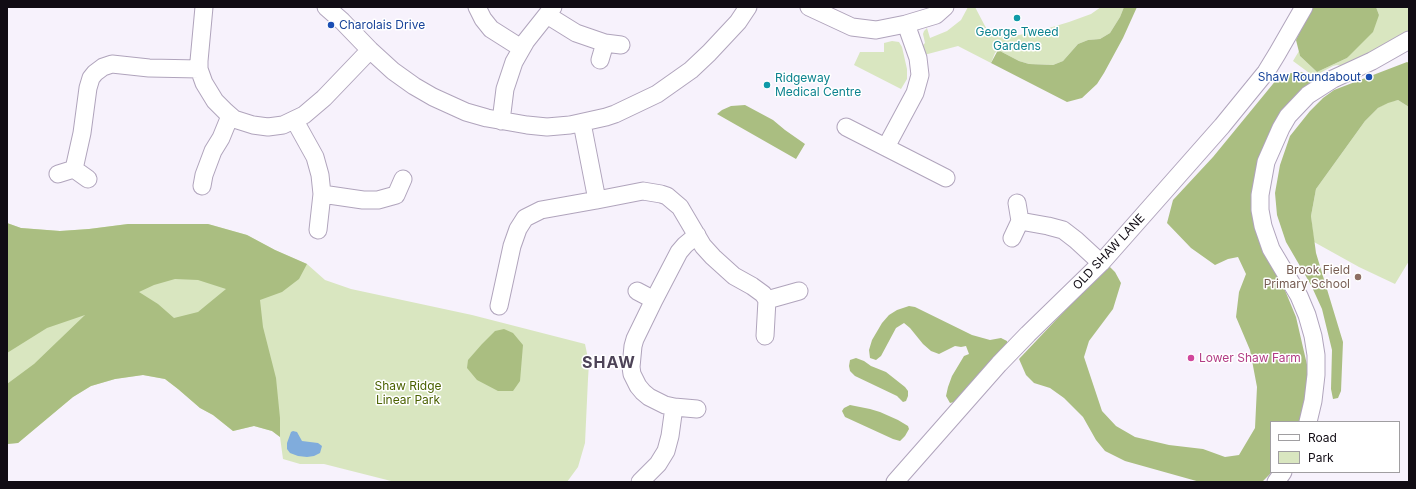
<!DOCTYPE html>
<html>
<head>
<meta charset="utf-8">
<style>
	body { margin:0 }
	#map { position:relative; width:1416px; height:489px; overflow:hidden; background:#f7f2fc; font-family:Inter,sans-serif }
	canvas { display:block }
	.frame { position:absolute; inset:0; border:8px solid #110c14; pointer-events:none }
	.legend { position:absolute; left:1270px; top:421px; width:130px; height:52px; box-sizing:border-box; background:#fff; border:1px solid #a09ea1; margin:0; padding:5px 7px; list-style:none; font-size:12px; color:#110c14 }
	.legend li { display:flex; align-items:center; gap:8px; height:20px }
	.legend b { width:20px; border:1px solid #a09ea1 }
</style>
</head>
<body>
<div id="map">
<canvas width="1416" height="489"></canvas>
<div class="frame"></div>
<ul class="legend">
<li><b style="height:5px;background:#fff"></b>Road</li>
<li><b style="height:11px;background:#d9e6c0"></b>Park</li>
</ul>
</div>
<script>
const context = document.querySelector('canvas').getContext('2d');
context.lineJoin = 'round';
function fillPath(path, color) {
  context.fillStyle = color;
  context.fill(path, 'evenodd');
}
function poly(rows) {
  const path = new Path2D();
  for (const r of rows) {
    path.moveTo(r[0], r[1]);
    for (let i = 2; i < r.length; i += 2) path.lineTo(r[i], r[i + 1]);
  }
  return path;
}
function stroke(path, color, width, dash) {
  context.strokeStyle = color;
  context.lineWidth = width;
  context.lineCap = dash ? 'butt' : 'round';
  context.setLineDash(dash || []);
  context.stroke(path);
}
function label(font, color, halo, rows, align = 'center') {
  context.font = font + ' Inter,sans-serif';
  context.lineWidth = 3;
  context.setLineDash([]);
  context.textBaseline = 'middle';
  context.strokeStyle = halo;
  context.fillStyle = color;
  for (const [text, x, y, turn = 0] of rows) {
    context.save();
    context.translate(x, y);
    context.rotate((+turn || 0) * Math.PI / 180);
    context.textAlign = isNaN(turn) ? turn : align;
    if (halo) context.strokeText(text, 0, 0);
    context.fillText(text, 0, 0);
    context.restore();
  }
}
const green = poly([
	[968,7,975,7,985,26,991,35,1009,37,1039,31,1069,22,1091,14,1101,7,1124,7,1120,17,1110,33,1100,39,1088,40,1078,44,1063,61,1053,65,1029,64,1019,61,998,50,995,53,991,63,958,46,924,55,921,47,925,43,923,34,924,31,927,28,930,38,947,31,961,20],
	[1376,7,1409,7,1409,33,1345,67,1337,65,1333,66,1320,73,1316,78,1293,61,1299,51,1300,56,1317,72,1347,58,1379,15],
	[892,41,899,42,902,47,907,69,907,79,901,89,854,65,860,52,884,52,884,43],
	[1398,100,1409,107,1409,261,1395,284,1359,267,1314,242,1311,216,1316,189,1365,121,1378,108,1388,102],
	[7,223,21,228,60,231,89,229,128,224,208,224,247,235,275,250,307,264,325,280,351,289,472,315,585,344,589,363,588,379,585,443,578,467,567,482,395,482,324,464,300,464,283,459,280,437,272,431,254,426,233,431,213,415,200,408,178,389,165,379,143,375,115,379,91,386,73,397,18,443,7,444]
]);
const forest = poly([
	[1124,7,1137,7,1123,38,1104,73,1097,84,1082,98,1067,102,991,63,998,50,1019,61,1029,64,1053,65,1063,61,1078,44,1088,40,1100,39,1110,33,1120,17],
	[1312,7,1376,7,1379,15,1373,32,1347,58,1317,72,1300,56,1296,40],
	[1407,62,1409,63,1409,107,1398,100,1388,103,1378,108,1365,121,1316,189,1311,216,1316,253,1343,342,1341,391,1338,398,1333,399,1331,389,1332,350,1322,309,1311,285,1286,242,1277,215,1275,193,1280,165,1290,136,1310,111,1323,98,1334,90],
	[1302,72,1309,77,1312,81,1311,86,1276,124,1259,157,1255,189,1270,254,1296,317,1308,369,1306,400,1299,422,1271,422,1272,472,1262,482,1200,482,1125,461,1105,451,1096,440,1083,417,1064,398,1050,388,1034,383,1026,375,1019,359,1108,265,1115,272,1121,283,1113,309,1089,341,1084,357,1102,411,1116,426,1135,437,1169,445,1203,449,1225,457,1239,455,1255,428,1257,387,1250,350,1236,317,1239,292,1246,274,1238,257,1228,259,1215,265,1191,248,1167,223,1173,200,1213,157,1277,79,1283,74],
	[745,105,773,120,785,130,805,144,796,159,717,114,722,110,731,106],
	[7,223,21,228,60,231,89,229,128,224,208,224,247,235,275,250,307,264,299,279,282,292,260,300,263,327,276,378,280,418,280,437,272,431,254,426,233,431,213,415,200,408,178,389,165,379,143,375,115,379,91,386,73,397,18,443,7,444,7,384,34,364,85,315,47,328,7,353],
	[175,279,198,280,226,289,198,312,174,318,158,304,139,292,154,285],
	[909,306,915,307,972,335,990,340,1001,338,1007,341,1007,345,960,397,954,402,950,403,946,396,948,387,952,376,964,356,969,354,966,346,961,347,955,346,939,354,931,351,923,344,910,328,904,323,896,328,881,356,876,360,870,358,869,350,872,340,882,323,889,315,897,310],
	[504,329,513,333,523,345,520,381,513,391,498,391,477,380,467,368,468,360,482,344,495,331],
	[856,358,864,361,871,366,886,372,905,387,908,391,908,396,906,401,903,402,897,396,855,376,850,371,849,366,850,360],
	[850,405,870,409,880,412,898,420,908,426,909,429,905,436,900,441,893,439,845,417,842,411,844,408]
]);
const water = poly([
	[293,431,297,432,302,441,318,443,322,446,320,453,314,456,307,457,298,456,290,453,287,449,287,443,291,432]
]);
const minor = poly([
	[204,7,199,61,199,69,204,83,215,101,226,112,234,119,253,125,268,127,283,125,304,115,324,98,370,50],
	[326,7,342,21,370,50,393,71,414,86,433,97,466,112,487,118,527,125,547,127,570,125,606,117,615,114,657,94,691,70,709,53,738,22,748,7],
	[477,7,483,19,491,29,521,48],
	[809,7,852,27,876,30,906,24,936,15,945,7],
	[547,15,576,33,605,43,621,45],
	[600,60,605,43],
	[295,121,315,157,320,175,322,194,318,230],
	[501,121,505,89,514,62,526,41,553,7],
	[582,123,597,200,643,191,661,194,667,196,674,202,680,207,703,246,713,257,734,276,752,286,763,294,767,300,765,336],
	[846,127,946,178],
	[886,147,915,93,920,75,918,58,906,24],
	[58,174,74,169],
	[88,179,74,169,82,133,88,88,91,78,95,73,103,67,112,64,149,68,199,69],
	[202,186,204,175,213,151,221,138,230,116],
	[322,194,363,200,378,200,396,195,403,179],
	[1020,221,1048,226,1063,230,1076,240,1101,263],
	[1012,238,1020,221,1017,203],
	[637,291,654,300],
	[767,300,799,291],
	[499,306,512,246,518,229,525,218,541,210,597,200],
	[697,409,674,407,665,405,649,397,643,392,638,386,632,374,631,367,633,346,635,339,654,300,679,252,685,245,697,235],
	[1308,422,1313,401,1316,375,1316,355,1313,336,1307,315,1299,296,1271,249,1263,226,1260,210,1260,195,1266,162,1281,128,1288,116,1308,95,1333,79,1372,61,1409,40],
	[640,482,658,464,666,451,670,436,674,407],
	[895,482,999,364,1028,334,1101,263,1222,126,1266,72,1277,54,1304,7],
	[1276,482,1283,472]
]);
const markers = [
	[1017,18,4,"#0f9aa8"],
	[331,25,4,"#1a4fb4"],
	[1369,77,4,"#1a4fb4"],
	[767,85,4,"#0f9aa8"],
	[1358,277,4,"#8d6e63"],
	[1191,358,4,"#d1479c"]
];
const transitNames = [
	["Charolais Drive",339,25],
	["Shaw Roundabout",1361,77,"right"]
];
const cultureNames = [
	["George Tweed",1017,32],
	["Gardens",1017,46],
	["Ridgeway",775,78,"left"],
	["Medical Centre",775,92,"left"]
];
const streetNames = [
	["OLD SHAW LANE",1109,252,-47]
];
const educationNames = [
	["Brook Field",1350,270],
	["Primary School",1350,284]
];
const hotelNames = [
	["Lower Shaw Farm",1199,358]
];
const parkNames = [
	["Shaw Ridge",408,386],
	["Linear Park",408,400]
];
const districtNames = [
	["SHAW",609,363]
];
fillPath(green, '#d9e6c0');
fillPath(forest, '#aabe81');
fillPath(water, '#80acdc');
stroke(minor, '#b0a4bc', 19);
stroke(minor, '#fff', 17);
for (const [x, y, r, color] of markers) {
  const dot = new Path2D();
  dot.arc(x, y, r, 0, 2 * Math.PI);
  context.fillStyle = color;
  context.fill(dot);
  stroke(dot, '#fff', 1.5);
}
label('12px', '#164399', '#fff', transitNames, 'left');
label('12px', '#0d838f', '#fff', cultureNames);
label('12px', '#110c14', '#fff', streetNames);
label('12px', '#785e54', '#fff', educationNames, 'right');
label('12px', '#b23c85', '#fff', hotelNames, 'left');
label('12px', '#4b6100', '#fff', parkNames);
context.letterSpacing = '1px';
label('bold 16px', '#4d4357', '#fff', districtNames);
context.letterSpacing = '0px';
</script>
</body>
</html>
